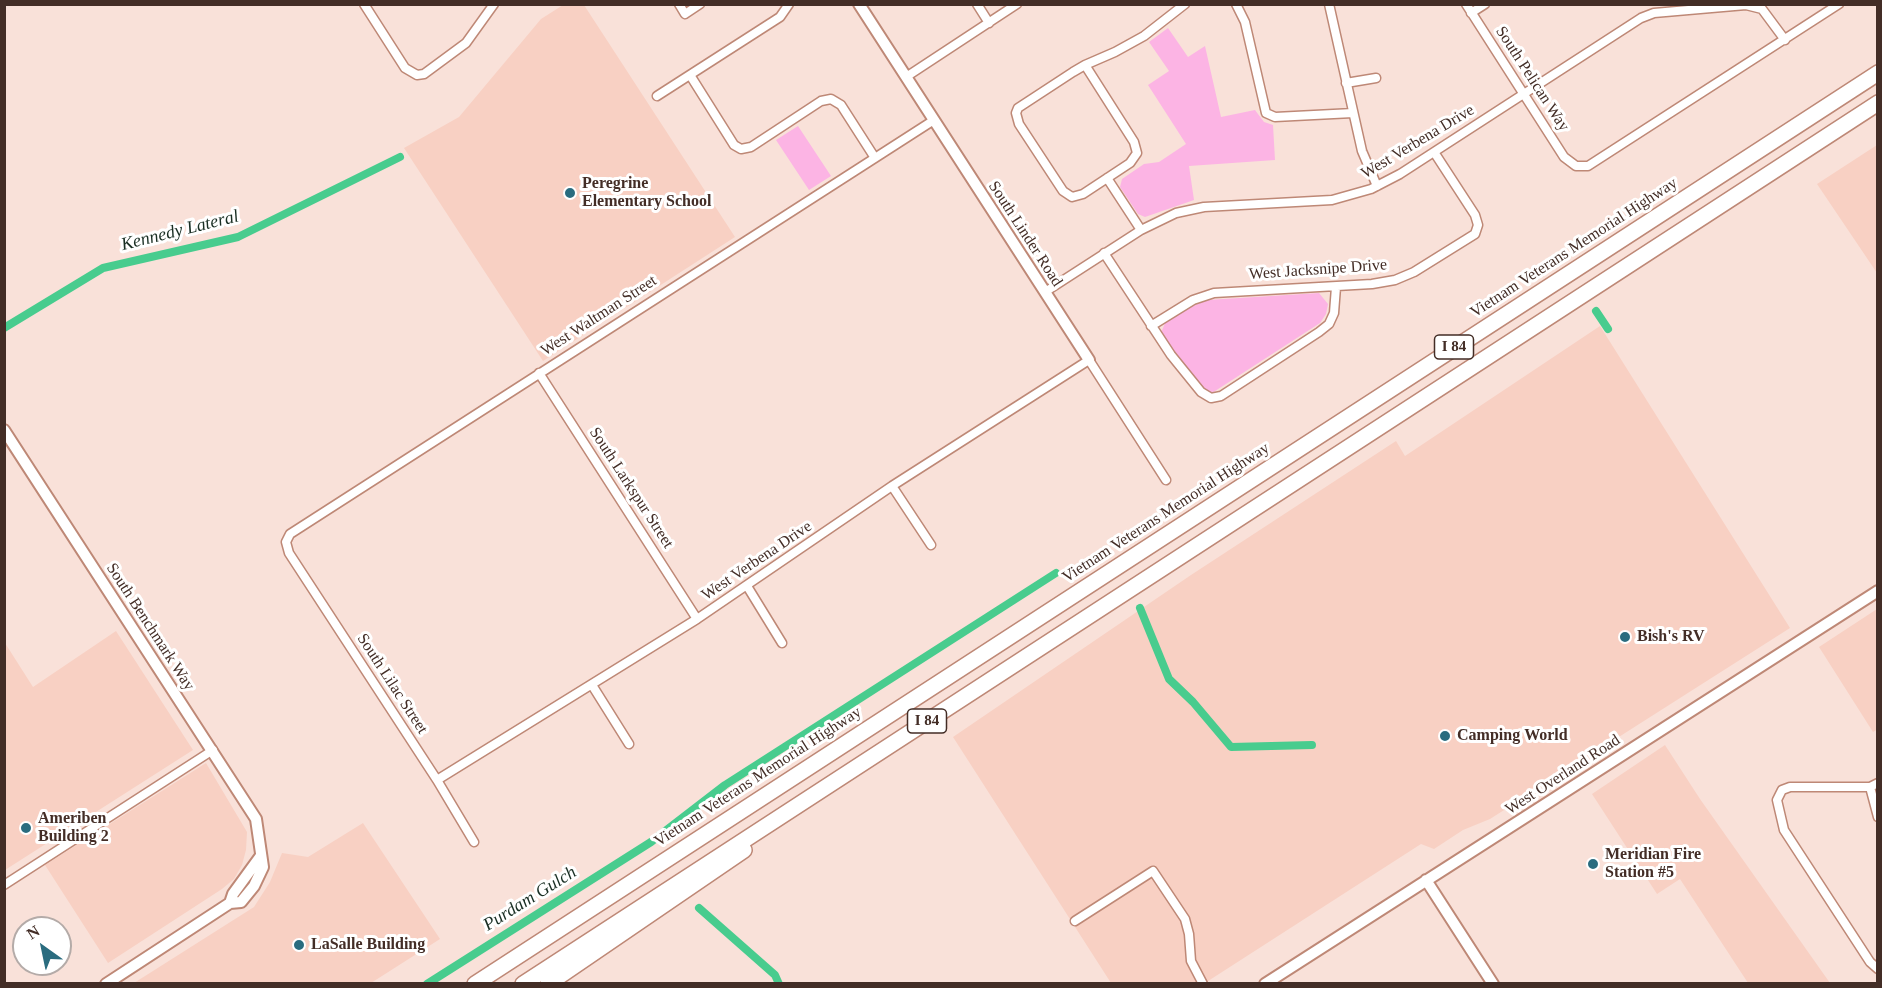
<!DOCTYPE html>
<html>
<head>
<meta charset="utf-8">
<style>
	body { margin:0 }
	#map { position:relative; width:1882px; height:988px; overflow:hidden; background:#f9e1d9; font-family:"Times New Roman",serif }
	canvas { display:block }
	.frame { position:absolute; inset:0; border:6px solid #432d26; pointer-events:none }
	.north { position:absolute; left:12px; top:916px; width:60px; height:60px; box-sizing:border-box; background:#fff; border:2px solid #b4aba8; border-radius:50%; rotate:327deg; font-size:16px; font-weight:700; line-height:24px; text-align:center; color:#432d26 }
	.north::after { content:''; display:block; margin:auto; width:21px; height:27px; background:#2a6c7f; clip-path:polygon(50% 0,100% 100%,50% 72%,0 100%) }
</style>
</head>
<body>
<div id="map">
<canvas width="1882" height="988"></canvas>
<div class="frame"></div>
<div class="north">N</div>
</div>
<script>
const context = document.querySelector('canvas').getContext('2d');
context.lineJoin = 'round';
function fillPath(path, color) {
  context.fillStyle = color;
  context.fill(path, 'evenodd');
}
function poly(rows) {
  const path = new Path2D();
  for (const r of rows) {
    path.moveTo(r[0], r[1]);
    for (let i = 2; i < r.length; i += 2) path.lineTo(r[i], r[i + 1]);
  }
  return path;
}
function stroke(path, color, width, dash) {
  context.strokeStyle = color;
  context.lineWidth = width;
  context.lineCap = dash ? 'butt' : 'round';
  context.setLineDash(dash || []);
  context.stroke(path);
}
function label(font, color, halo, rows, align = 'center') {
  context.font = font + ' "Times New Roman",serif';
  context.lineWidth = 6;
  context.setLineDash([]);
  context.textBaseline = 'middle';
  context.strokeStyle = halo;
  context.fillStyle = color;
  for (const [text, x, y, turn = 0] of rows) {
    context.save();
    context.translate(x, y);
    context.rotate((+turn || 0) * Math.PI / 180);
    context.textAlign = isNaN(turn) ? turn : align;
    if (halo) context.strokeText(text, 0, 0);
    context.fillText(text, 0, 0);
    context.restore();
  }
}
const built = poly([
	[563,5,584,5,735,237,543,361,404,148,459,117,541,19],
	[1877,145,1877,273,1817,184],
	[1600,326,1790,628,1490,819,1463,830,1434,849,1421,844,1205,983,1111,983,953,737,1191,575,1396,441,1405,456],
	[1877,609,1878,729,1873,732,1819,647],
	[116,631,193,750,5,870,5,643,33,687],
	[1665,745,1700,799,1830,983,1748,983,1680,879,1657,894,1592,794],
	[206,763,247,832,246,850,242,865,234,879,222,889,108,963,45,865],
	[363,823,440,939,371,983,134,983,254,907,270,882,282,853,308,857]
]);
const green = poly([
	[1168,28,1188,57,1205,46,1221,117,1255,110,1264,122,1273,125,1275,160,1189,166,1194,200,1145,217,1138,214,1120,187,1122,179,1144,164,1159,162,1186,144,1148,85,1169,71,1149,42],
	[798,126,831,176,809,190,776,140],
	[1319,293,1328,304,1326,314,1320,323,1212,393,1204,390,1161,333,1165,323,1186,309,1207,300]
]);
const canal = poly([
	[1596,311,1608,329],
	[4,328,103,268,238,237,400,157],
	[1140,608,1169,679,1193,702,1231,747,1312,745],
	[699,908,775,975,779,984],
	[427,984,651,842,725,785,1056,573]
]);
const minor = poly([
	[364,4,405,68,417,75,424,74,466,43,494,4],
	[679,4,685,14,700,4],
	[977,4,989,23],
	[1236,4,1245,22,1266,113,1275,117,1353,113],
	[1329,4,1362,151,1377,186],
	[1466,4,1564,157,1576,166,1588,166,1839,4],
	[1471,13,1485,4],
	[1085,65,1134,142,1137,153,1130,163,1083,194,1072,197,1063,191,1019,124,1016,113,1018,108,1073,72,1085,65,1115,52,1144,36,1185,4],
	[690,75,734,145,741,149,751,147,821,101,831,99,841,105,875,158],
	[906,77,1017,4],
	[1346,83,1376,78],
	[657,96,780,17,789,4],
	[1107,178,1141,230],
	[1104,253,1171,355,1201,392,1211,398,1221,396,1319,332,1329,324,1334,313,1336,287],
	[1045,292,1141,230,1176,213,1204,207,1332,200,1371,189,1400,174,1641,18,1654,13,1746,5,1762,9,1785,40],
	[1151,326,1193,300,1214,293,1372,284,1395,280,1414,272,1475,234,1478,225,1475,215,1434,152],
	[539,373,697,619],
	[892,486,931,545],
	[747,586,782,643],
	[592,685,629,744],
	[437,780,697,619,892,486,1089,360,1166,480],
	[1878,783,1870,787,1790,787,1782,790,1777,800,1784,830,1870,962,1878,969],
	[1870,787,1878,817],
	[474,842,437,780,289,553,286,542,290,534,934,120],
	[4,885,213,750],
	[1075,921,1153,871,1185,919,1189,934,1191,961,1203,984]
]);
const tertiary = poly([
	[859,4,1089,360],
	[4,430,256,819,263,867,254,886,241,902,230,903,233,894,260,857],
	[1426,880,1493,984],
	[106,984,230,903],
	[1265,984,1878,591]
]);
const motorway = poly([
	[475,984,1878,73],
	[523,984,1878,103],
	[548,984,744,850]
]);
const markers = [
	[570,193,6,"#2a6c7f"],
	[1625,637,6,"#2a6c7f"],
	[1445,736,6,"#2a6c7f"],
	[26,828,6,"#2a6c7f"],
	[1593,864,6,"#2a6c7f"],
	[299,945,6,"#2a6c7f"]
];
const shields = [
	[1454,347,39],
	[927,721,39]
];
const shieldNames = [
	["I 84",1454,347],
	["I 84",927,721]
];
const streetNames = [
	["South Pelican Way",1532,79,57],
	["West Verbena Drive",1418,142,-31],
	["South Linder Road",1025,234,57],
	["Vietnam Veterans Memorial Highway",1574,248,-33],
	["West Jacksnipe Drive",1318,270,-4],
	["West Waltman Street",599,316,-33],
	["South Larkspur Street",631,488,57],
	["Vietnam Veterans Memorial Highway",1166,513,-33],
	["West Verbena Drive",757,561,-34],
	["South Benchmark Way",150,627,57],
	["South Lilac Street",392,684,57],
	["West Overland Road",1563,775,-33],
	["Vietnam Veterans Memorial Highway",758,777,-33]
];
const poiNames = [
	["Peregrine",582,184],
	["Elementary School",582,202],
	["Bish's RV",1637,637],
	["Camping World",1457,736],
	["Ameriben",38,819],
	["Building 2",38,837],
	["Meridian Fire",1605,855],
	["Station #5",1605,873],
	["LaSalle Building",311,945]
];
const waterNames = [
	["Kennedy Lateral",180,231,-14],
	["Purdam Gulch",530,899,-32]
];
fillPath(built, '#f8d0c3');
fillPath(green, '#fcb4e4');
stroke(canal, '#48cc8e', 8);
stroke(minor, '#be8876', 11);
stroke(tertiary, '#be8876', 14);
stroke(motorway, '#be8876', 18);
stroke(minor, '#fff', 8);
stroke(tertiary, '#fff', 10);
stroke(motorway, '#fff', 15);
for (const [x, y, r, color] of markers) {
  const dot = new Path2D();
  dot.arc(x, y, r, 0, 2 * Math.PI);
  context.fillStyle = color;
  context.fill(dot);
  stroke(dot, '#fff', 2);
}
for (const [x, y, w] of shields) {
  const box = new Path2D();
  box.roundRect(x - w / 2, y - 12, w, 24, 4.5);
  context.fillStyle = '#fff';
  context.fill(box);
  stroke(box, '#432d26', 1.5);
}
label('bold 15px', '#432d26', null, shieldNames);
label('16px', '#432d26', '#fff', streetNames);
label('bold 16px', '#432d26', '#fff', poiNames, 'left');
label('italic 18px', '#192e23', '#fff', waterNames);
</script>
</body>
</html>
